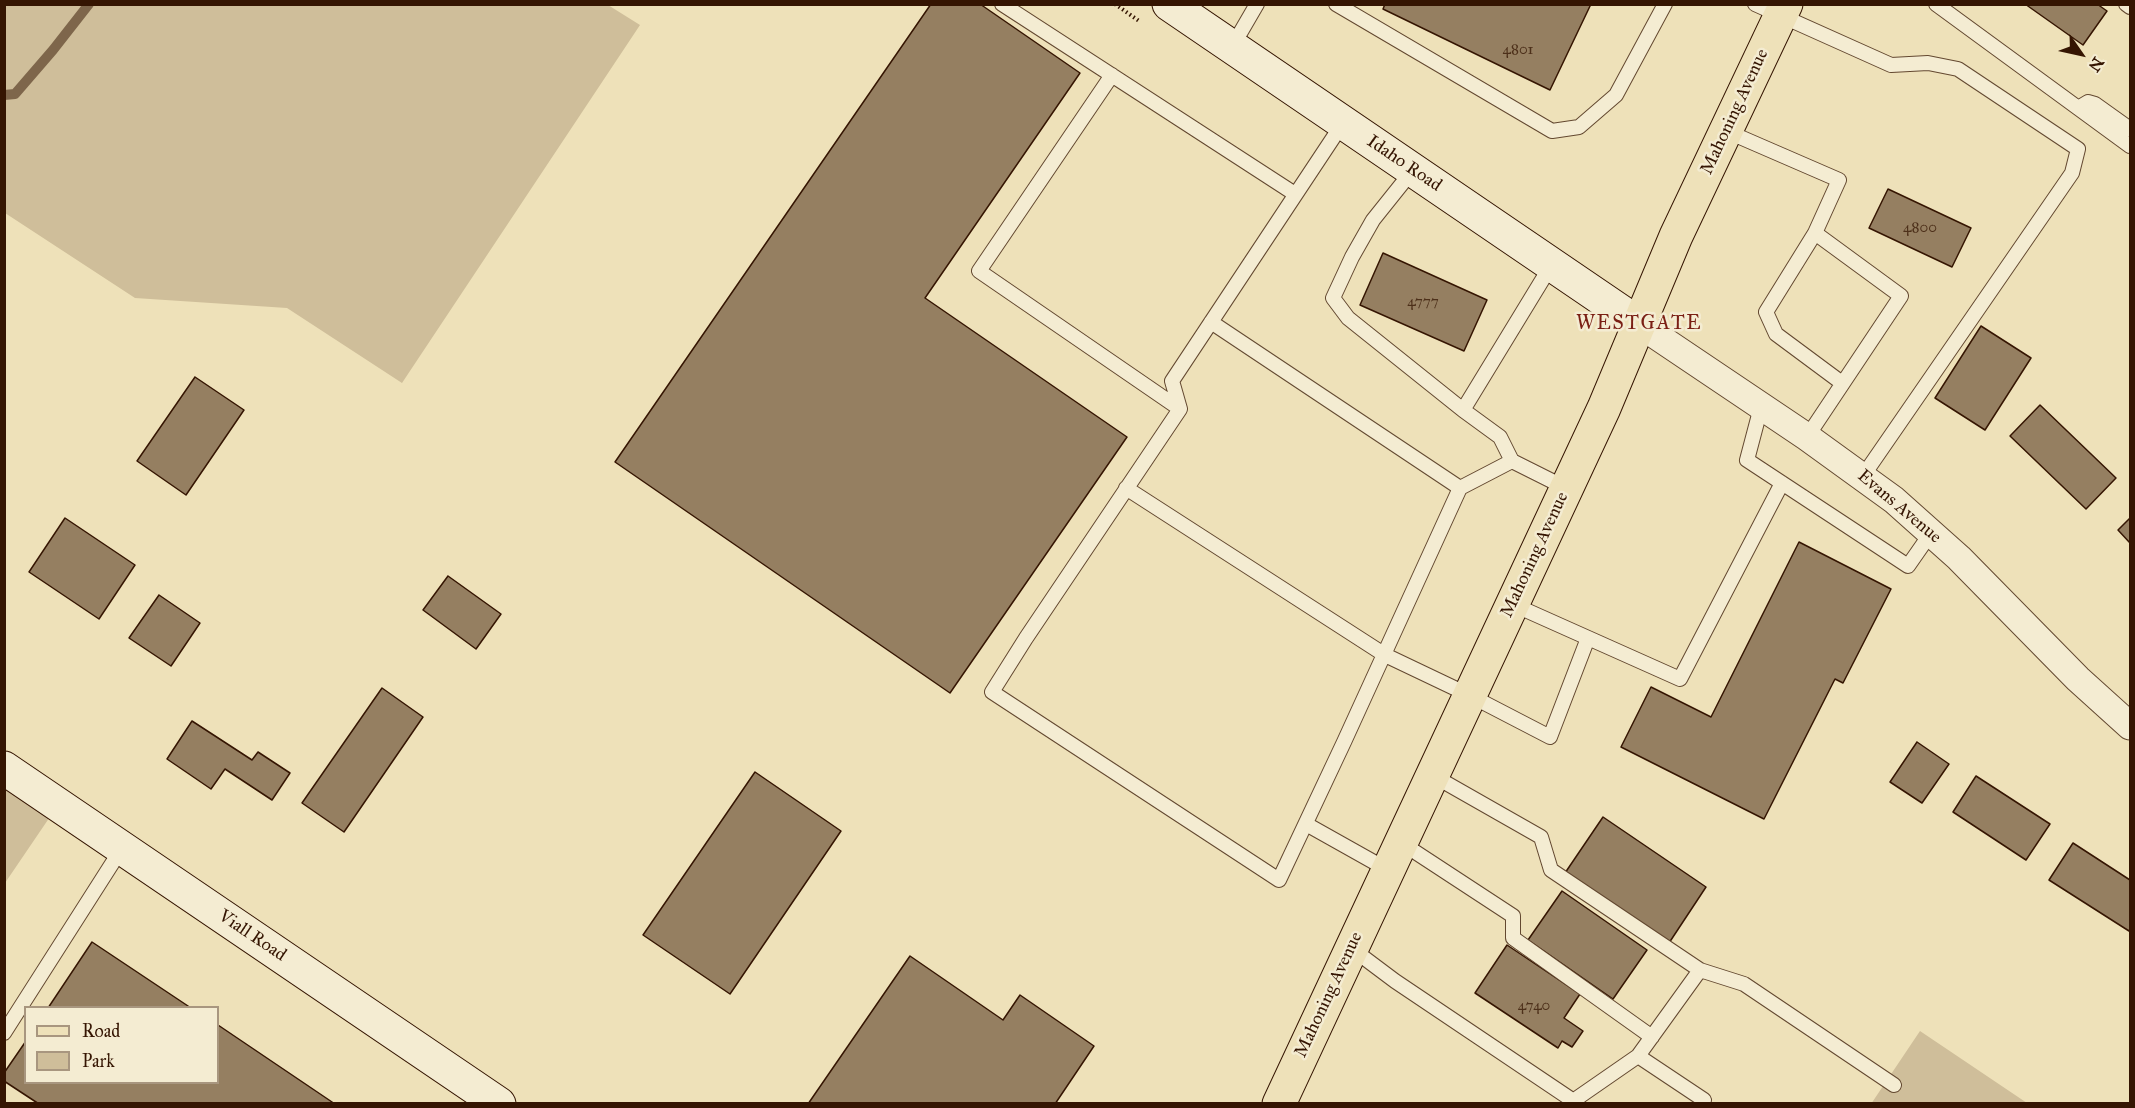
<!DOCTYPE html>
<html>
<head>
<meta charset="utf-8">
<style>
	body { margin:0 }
	#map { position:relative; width:2135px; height:1108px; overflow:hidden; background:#eee1b9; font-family:"IM FELL Great Primer",serif }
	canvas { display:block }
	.frame { position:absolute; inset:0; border:6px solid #351502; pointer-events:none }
	.legend { position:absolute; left:24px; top:1006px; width:195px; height:78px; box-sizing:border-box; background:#f4ecd2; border:2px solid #a8967f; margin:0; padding:8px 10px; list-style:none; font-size:18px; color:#351502 }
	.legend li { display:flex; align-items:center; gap:12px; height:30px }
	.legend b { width:30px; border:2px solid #a8967f }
	.north { position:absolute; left:2051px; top:24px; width:60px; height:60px; -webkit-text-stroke:4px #f4ecd2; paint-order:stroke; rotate:124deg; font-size:16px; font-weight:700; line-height:24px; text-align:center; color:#351502 }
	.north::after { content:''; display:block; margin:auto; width:21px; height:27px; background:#351502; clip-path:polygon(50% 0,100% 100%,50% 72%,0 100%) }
</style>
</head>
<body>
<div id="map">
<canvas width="2135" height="1108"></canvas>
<div class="frame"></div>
<ul class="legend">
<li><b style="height:8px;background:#eee1b9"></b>Road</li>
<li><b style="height:16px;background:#cfbe9a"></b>Park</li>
</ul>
<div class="north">N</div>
</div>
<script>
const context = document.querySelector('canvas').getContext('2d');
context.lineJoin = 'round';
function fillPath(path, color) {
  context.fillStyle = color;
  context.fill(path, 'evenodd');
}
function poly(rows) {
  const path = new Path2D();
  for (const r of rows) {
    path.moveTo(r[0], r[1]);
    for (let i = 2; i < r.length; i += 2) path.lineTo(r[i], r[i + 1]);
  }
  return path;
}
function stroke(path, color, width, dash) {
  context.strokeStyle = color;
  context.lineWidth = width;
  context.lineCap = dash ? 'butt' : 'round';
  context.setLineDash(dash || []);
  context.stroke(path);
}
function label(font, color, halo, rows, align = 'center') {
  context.font = font + ' "IM FELL Great Primer",serif';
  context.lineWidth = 5;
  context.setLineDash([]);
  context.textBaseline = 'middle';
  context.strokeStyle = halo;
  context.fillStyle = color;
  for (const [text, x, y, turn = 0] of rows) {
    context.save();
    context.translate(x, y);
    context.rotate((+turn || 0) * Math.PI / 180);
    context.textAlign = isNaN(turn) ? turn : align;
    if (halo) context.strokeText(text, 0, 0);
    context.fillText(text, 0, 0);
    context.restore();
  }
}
const green = poly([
	[608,5,640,25,402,383,287,308,135,298,5,213,5,5],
	[5,768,58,805,5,883],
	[1920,1031,2027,1103,1871,1104]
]);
const stream = poly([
	[4,95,15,94,53,50,89,4]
]);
const building = poly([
	[931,4,980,4,1080,73,925,298,1127,437,950,693,615,462,931,4],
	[1385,4,1591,4,1550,90,1383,9,1385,4],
	[2025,4,2097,4,2107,11,2083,45,2025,4],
	[1888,189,1971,228,1952,267,1869,228,1888,189],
	[1383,253,1487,300,1464,351,1360,305,1383,253],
	[1981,326,2031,358,1985,430,1935,398,1981,326],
	[195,377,244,410,186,495,137,461,195,377],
	[2040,405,2116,478,2086,509,2010,436,2040,405],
	[65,518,135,565,99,619,29,572,65,518],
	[2130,518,2130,543,2118,530,2130,518],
	[1799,542,1891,589,1843,683,1835,679,1764,819,1621,747,1651,687,1711,717,1799,542],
	[448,576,501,614,476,649,423,610,448,576],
	[159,595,200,623,171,666,129,638,159,595],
	[382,688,423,717,344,832,302,803,382,688],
	[192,721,252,760,258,752,290,773,272,800,225,769,211,789,167,759,192,721],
	[1917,742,1949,764,1922,803,1890,782,1917,742],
	[755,772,841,831,730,994,643,935,755,772],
	[1976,776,2050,824,2026,860,1953,812,1976,776],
	[1603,817,1706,887,1669,943,1565,873,1603,817],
	[2073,843,2130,880,2130,929,2129,931,2049,880,2073,843],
	[1562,891,1647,950,1613,999,1528,940,1562,891],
	[92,942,191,1008,48,1008,92,942],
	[1507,945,1580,994,1564,1018,1583,1031,1572,1047,1562,1041,1558,1048,1475,993,1507,945],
	[910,956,1003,1020,1020,995,1094,1046,1055,1104,808,1104,910,956],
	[218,1025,335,1104,39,1104,4,1081,4,1073,26,1041,26,1082,218,1082,218,1025]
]);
const path = poly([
	[1115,4,1139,21]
]);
const lane = poly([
	[1002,4,1295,194],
	[1336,4,1552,131,1579,127,1616,95,1665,4],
	[1755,4,1891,65,1928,63,1958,69,2078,149,2072,173,1863,476],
	[1936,4,2130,146],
	[2126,4,2130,7],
	[1232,47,1257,4],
	[1112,75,979,271,1180,409],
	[2078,108,2088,102,2095,104,2130,129],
	[1726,131,1839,180,1815,233],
	[1413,170,1373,220,1352,257,1333,298,1348,318,1463,410],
	[1552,264,1463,410,1500,437,1512,461,1566,488],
	[1211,322,1460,488,1344,742,1279,880,992,692,1026,638,1180,409,1172,381,1343,123],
	[1761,407,1747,460,1908,566,1931,533],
	[1807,437,1901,296,1815,233,1766,312,1776,334,1842,383],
	[1126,488,1385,655,1469,695,1550,737,1588,638],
	[1460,488,1512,461],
	[1512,604,1680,679,1782,483],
	[1432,775,1541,837,1551,870,1700,970,1638,1056,1573,1101],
	[1306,824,1388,870],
	[1400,842,1513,916,1513,938,1652,1037],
	[1351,948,1395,981,1578,1104],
	[1700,970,1744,984,1894,1085],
	[4,1033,122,848],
	[1638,1056,1704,1100]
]);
const street = poly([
	[1639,324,1807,437,1894,500,1959,558,2078,679,2130,726]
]);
const secondary = poly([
	[1169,4,1639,324],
	[4,768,499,1104]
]);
const primary = poly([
	[1279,1104,1604,408,1676,236,1786,4]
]);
const numberNames = [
	["4801",1518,50],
	["4800",1920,228],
	["4777",1423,302],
	["4740",1534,1006]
];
const streetNames = [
	["Mahoning Avenue",1735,112,-65],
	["Idaho Road",1404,164,34],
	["Evans Avenue",1899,507,40],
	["Mahoning Avenue",1535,555,-65],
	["Viall Road",252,936,34],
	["Mahoning Avenue",1329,995,-65]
];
const neighbourhoodNames = [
	["WESTGATE",1639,324]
];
fillPath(green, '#cfbe9a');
stroke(stream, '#7e664b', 10);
fillPath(building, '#957f61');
stroke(building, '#351502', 1.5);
stroke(lane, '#634830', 16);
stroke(street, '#634830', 29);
stroke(secondary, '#351502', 35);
stroke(primary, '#351502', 35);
stroke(path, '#351502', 4, [1.5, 3]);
stroke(lane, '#f4ecd2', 14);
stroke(street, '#f4ecd2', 27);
stroke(secondary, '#f4ecd2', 33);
stroke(primary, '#eee1b9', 33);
label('15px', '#4d301a', null, numberNames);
label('18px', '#351502', '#f4ecd2', streetNames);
context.letterSpacing = '1.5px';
label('20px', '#7a1f14', '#f4ecd2', neighbourhoodNames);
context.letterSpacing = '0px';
</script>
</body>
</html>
